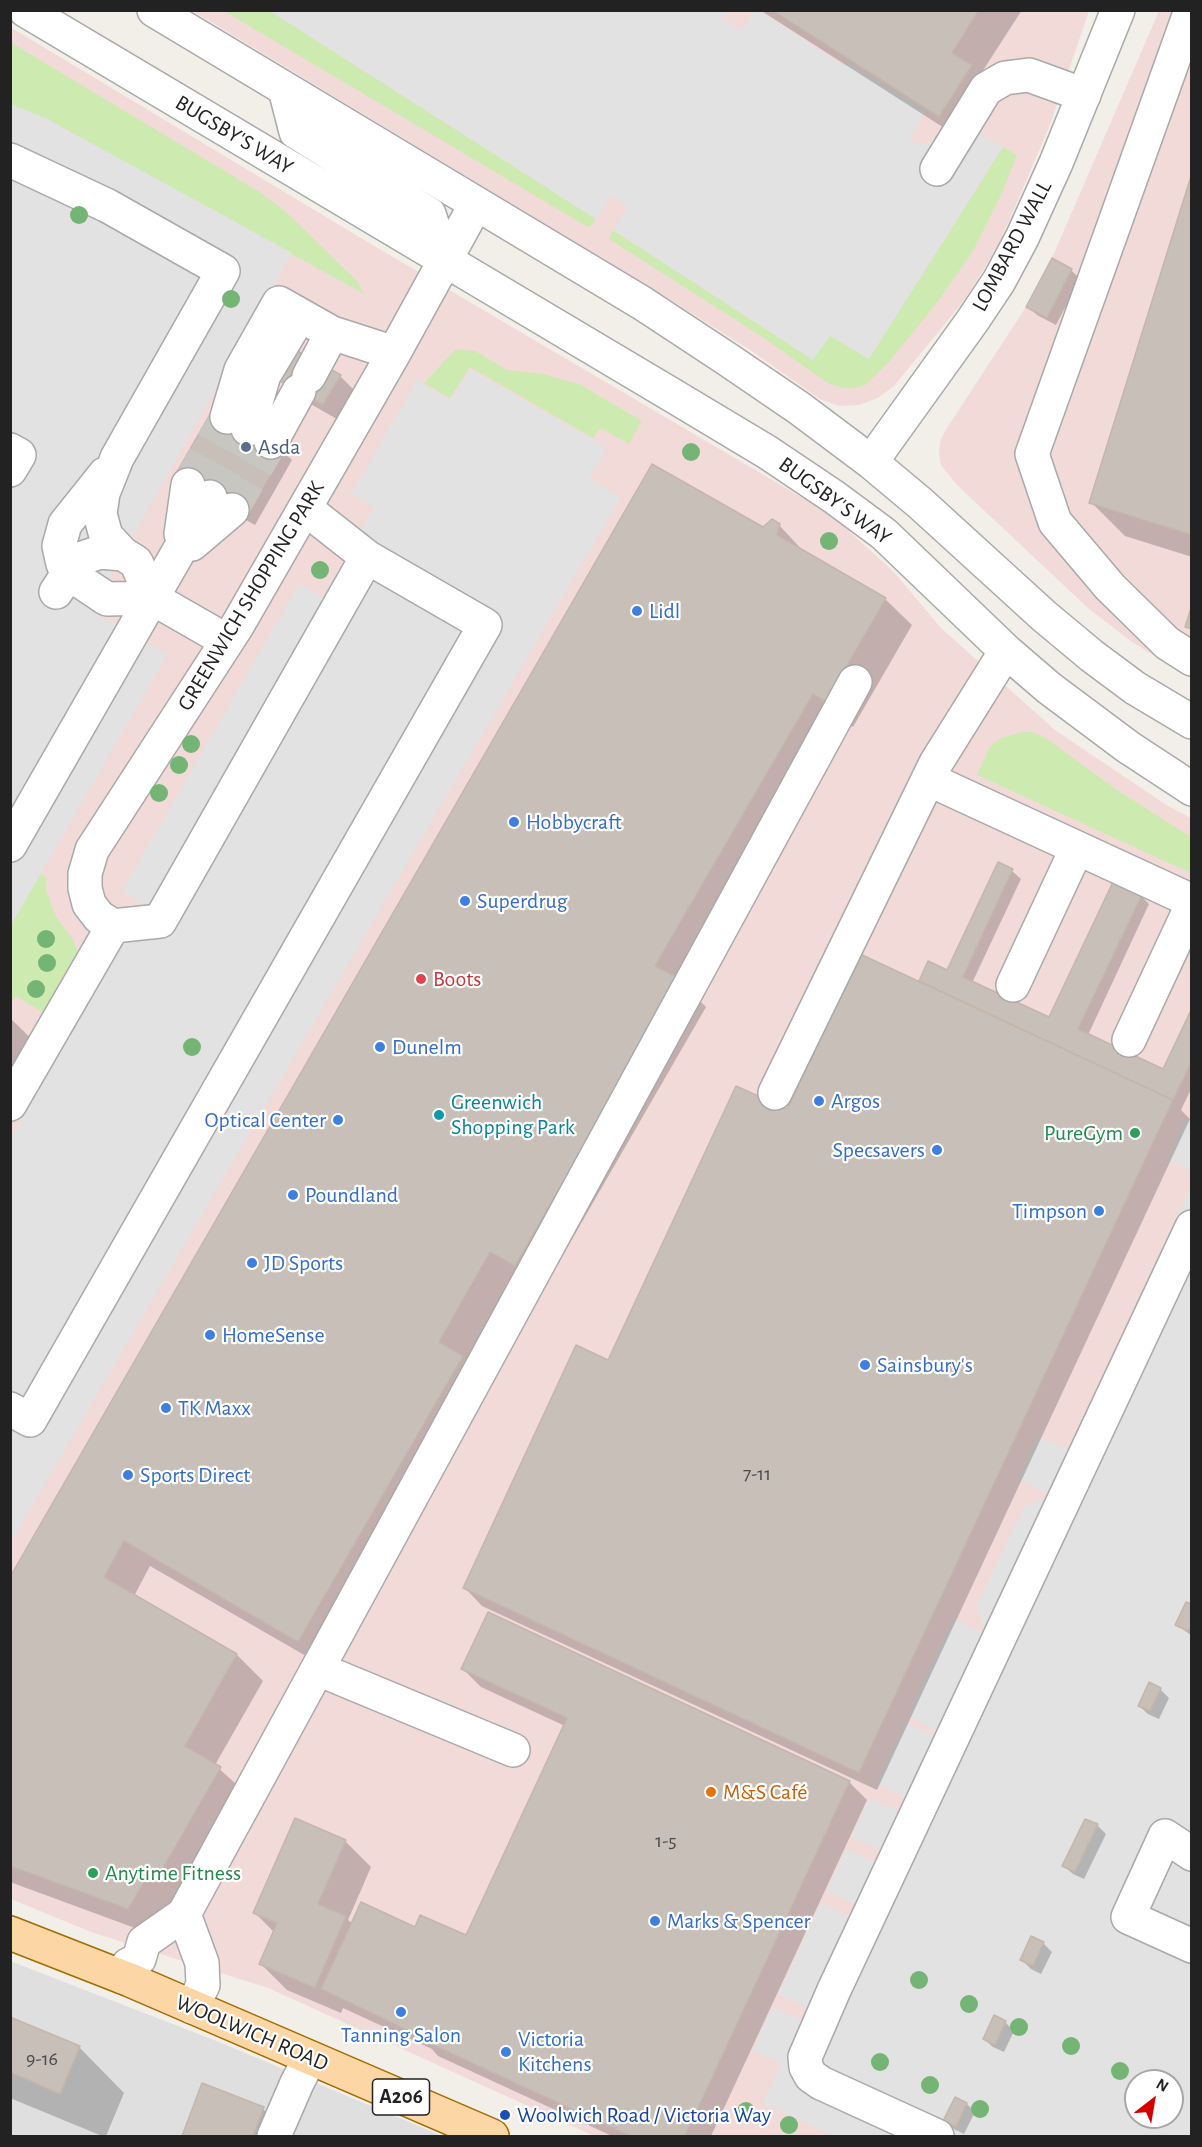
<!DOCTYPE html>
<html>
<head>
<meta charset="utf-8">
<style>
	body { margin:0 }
	#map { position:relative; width:1202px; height:2147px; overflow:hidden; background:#f2efe9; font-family:"Alegreya Sans",sans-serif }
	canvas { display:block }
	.frame { position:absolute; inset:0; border:12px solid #222; pointer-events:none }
	.north { position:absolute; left:1124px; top:2069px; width:60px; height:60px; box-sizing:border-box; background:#fff; border:2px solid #a7a7a7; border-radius:50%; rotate:31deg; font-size:16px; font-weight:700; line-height:24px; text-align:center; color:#222 }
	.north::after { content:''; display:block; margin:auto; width:21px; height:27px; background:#d40000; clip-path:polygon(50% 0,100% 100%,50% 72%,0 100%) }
</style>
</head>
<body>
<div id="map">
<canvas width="1202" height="2147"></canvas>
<div class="frame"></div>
<div class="north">N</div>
</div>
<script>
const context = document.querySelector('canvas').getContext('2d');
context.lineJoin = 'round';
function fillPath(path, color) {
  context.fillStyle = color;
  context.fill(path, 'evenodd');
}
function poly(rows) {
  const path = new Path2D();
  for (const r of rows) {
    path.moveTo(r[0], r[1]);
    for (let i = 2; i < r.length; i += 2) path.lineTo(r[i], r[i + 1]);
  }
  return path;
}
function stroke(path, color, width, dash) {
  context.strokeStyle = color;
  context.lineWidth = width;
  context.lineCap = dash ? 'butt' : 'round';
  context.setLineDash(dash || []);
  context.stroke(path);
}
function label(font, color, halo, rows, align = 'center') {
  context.font = font + ' "Alegreya Sans",sans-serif';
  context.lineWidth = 4.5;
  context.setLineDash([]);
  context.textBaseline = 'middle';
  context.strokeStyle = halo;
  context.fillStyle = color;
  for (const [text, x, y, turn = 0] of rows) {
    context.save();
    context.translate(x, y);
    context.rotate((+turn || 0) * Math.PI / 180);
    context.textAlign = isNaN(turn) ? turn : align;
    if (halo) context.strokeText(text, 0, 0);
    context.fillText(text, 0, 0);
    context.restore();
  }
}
const residential = poly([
	[10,1961,219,2042,442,2136,11,2136]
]);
const commercial = poly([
	[193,11,1089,11,1050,125,999,244,966,298,894,386,878,398,859,405,839,406,820,399,753,352,669,299],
	[1159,11,1191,11,1191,678,1132,642,1088,608,957,485,941,465,939,454,940,442,945,431,1026,307,1052,258],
	[10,27,371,244,830,514,894,572,941,628,1055,730,1168,806,1191,818,1191,2136,594,2136,268,1988,91,1932,11,1899],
	[1136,2081,1172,2081,1172,2117,1136,2117]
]);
const grass = poly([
	[224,11,270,11,596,219,590,227,586,226],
	[10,42,258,191,285,211,356,280,364,294,47,119,11,104],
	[1003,147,1017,155,1002,193,973,251,936,304,888,363,865,385,854,388,842,388,830,384,819,377,764,338,609,239,613,230,813,359,830,335,869,358],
	[456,349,475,351,507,370,543,374,579,384,642,421,629,444,600,428,593,438,470,367,450,398,424,383],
	[1021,732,1033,732,1047,739,1117,790,1191,837,1191,873,977,775,990,747,999,739],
	[40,874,46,877,46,889,51,904,57,918,74,941,77,951,72,964,44,1013,16,996,12,1001,11,1000,11,925]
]);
const parking = poly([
	[729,10,723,20,741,30,754,11,760,11,844,66,847,61,926,111,909,139,916,144,927,144,935,139,949,114,1003,147,869,359,830,336,813,360,613,230,628,207,611,196,596,219,270,11],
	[11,104,47,119,292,253,91,611,168,654,11,925],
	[470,369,607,448,589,478,621,497,11,1542,11,1138,145,906,122,892,127,882,299,584,323,597,374,508,351,494,417,380,451,400],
	[1187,1118,1191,1120,1191,1171,1167,1160],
	[1191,1186,1191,2136,834,2136,762,2103,781,2063,752,2050,772,2007,801,2020,806,2007,778,1994,820,1903,849,1917,855,1904,826,1891,846,1849,874,1862,881,1850,851,1837,869,1798,898,1811,905,1797,876,1783,905,1722,934,1736,936,1730,907,1716,953,1619,982,1633,984,1629,977,1605,1023,1508,1045,1498,1047,1493,1018,1479,1038,1436,1068,1450],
	[1136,2081,1172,2081,1172,2117,1136,2117]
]);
const shadow = poly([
	[760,10,1022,10,980,75,966,142],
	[1192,178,1192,557,1125,536,1091,502],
	[1053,260,1071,270,1080,279,1056,325,1037,315,1028,307],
	[340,376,358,394,342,422,295,395,277,377],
	[284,452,292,460,255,525,184,485],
	[779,525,805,553,885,599,912,625,853,727,839,719,685,986,706,1007,325,1667,150,1566,134,1596,237,1655,263,1681,215,1765,247,1794,154,1935,10,1882,10,1580,763,529],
	[1012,871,1021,879,972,983,1050,1019,1141,896,1149,904,1088,1035,1164,1071,1192,1012,1192,1087,1181,1110,1190,1119,877,1790,482,1606,465,1588,609,1362,788,1111,925,985,920,981,948,972],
	[10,1018,47,1054,10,1116],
	[1192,1606,1192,1636,1177,1625],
	[463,1669,849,1782,867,1800,711,2136,612,2136,438,2056,432,2049,343,2008,341,2013,287,1990,261,1964,275,1933,255,1913,345,1841,371,1867,348,1920,353,1924,416,1929,467,1937,565,1726,481,1687],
	[1150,1684,1160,1689,1169,1698,1159,1719,1148,1714,1139,1706],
	[1097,1825,1106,1834,1084,1879,1073,1874,1064,1866],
	[1043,1943,1052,1952,1041,1974,1031,1969,1022,1960],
	[10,2019,79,2047,124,2093,106,2136,102,2136,10,2098],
	[1005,2022,1014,2031,1004,2052,993,2047,984,2039],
	[203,2085,263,2109,289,2136,183,2136],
	[967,2104,975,2112,964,2134,954,2129,945,2121]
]);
const building = poly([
	[772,10,979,10,952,53,972,65,939,117,772,10],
	[1192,173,1192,535,1089,503,1192,173],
	[1052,258,1072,269,1047,318,1026,307,1052,258],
	[292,348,341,375,323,405,275,378,292,348],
	[213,409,285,450,246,518,174,477,213,409],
	[652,464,763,527,772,519,780,524,777,535,886,598,826,702,813,694,655,966,680,979,515,1266,490,1252,439,1342,463,1356,298,1642,124,1541,104,1577,237,1654,185,1746,221,1767,155,1882,147,1877,128,1909,10,1866,10,1577,652,464],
	[1192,605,1192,629,1185,627,1192,605],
	[998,862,1013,869,963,977,1049,1017,1113,882,1142,895,1078,1029,1163,1069,1192,1008,1192,1061,1173,1100,919,981,928,961,947,970,998,862],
	[860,954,1173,1100,859,1773,463,1588,576,1345,608,1360,736,1086,787,1109,860,954],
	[1186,1602,1192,1604,1192,1623,1188,1631,1175,1625,1186,1602],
	[488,1612,850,1781,685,2136,630,2136,418,2038,420,2036,321,1989,361,1902,415,1927,420,1915,466,1935,567,1718,461,1669,488,1612],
	[1149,1682,1161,1688,1150,1711,1138,1706,1149,1682],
	[295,1818,346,1840,318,1904,346,1916,315,1988,259,1964,277,1923,253,1913,295,1818],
	[1085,1819,1098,1824,1075,1872,1062,1866,1085,1819],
	[1031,1936,1044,1942,1033,1966,1020,1960,1031,1936],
	[994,2015,1006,2021,995,2045,983,2039,994,2015],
	[10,2017,80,2046,60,2094,10,2072,10,2017],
	[202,2083,264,2107,253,2136,182,2136,202,2083],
	[955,2097,967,2103,956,2127,943,2121,955,2097]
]);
const minorTunnel = poly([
	[188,485,227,417],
	[210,497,248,429],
	[232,510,271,442]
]);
const minor = poly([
	[25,10,672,395,767,452,834,497,884,534,1006,651,1049,688,1128,747,1192,789],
	[154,10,642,303,727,359,799,408,871,462,920,503,1044,616,1092,656,1135,688,1192,722],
	[1191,10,1032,454,1055,522,1110,587,1167,643,1192,659],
	[285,89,296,132,429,214,444,260],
	[10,160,108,206,223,271,117,458,103,493,100,514,106,536,123,554,136,562,152,598],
	[937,169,986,89,1005,78,1029,75,1084,95],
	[309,376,332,333],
	[227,417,241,370,279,303,332,333,394,353],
	[248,429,264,375,300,315],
	[271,442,299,391],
	[10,450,19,455,10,470],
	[871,462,973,320,999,281,1022,238,1056,163,1118,10],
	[105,474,65,524,59,546,63,564,77,579,107,599,152,598,227,641],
	[181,534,188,485],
	[192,544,232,510],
	[56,592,77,560,100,552,123,554],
	[928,779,1192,901],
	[10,845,210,497],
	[113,926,99,917,89,904,85,888,85,874,92,850,237,626,394,353,476,204],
	[113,926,160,921,367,557],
	[1013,985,1077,848],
	[1129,1040,1192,905],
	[775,1093,936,763,1006,651],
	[10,1104,113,926],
	[10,1409,30,1420,485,625,367,557,306,509],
	[318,1669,513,1750],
	[1192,1854,1165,1836,1128,1917,1192,1946],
	[184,1914,202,1963,203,1985,192,2007],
	[123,1977,128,1965,139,1959,144,1942,184,1914,855,682],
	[274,2136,297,2083,310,2058],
	[937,2136,821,2083,811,2076,806,2067,805,2057,834,1990,1192,1227]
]);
const major = poly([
	[10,1933,130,1980,492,2136]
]);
const trees = [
	[79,215],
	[231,299],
	[691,452],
	[829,541],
	[320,570],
	[191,744],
	[179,765],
	[159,793],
	[46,939],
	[47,963],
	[36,989],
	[192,1047],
	[919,1980],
	[969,2004],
	[1019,2027],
	[1071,2046],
	[880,2062],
	[1120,2071],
	[930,2085],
	[980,2109],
	[746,2111],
	[789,2125]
];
const markers = [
	[246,447,6,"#5c6f8a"],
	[637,611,6,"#3f7fe0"],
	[514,822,6,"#3f7fe0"],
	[465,901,6,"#3f7fe0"],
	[421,979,6,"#e0444e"],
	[380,1047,6,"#3f7fe0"],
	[819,1101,6,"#3f7fe0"],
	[439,1115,6,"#0f9aa8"],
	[338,1120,6,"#3f7fe0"],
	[1135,1133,6,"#2e9e5b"],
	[937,1150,6,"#3f7fe0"],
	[293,1195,6,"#3f7fe0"],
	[1099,1211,6,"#3f7fe0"],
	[252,1263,6,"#3f7fe0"],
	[210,1335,6,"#3f7fe0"],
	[865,1365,6,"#3f7fe0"],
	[166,1408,6,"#3f7fe0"],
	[128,1475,6,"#3f7fe0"],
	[711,1792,6,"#e8710a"],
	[93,1873,6,"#2e9e5b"],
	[655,1921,6,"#3f7fe0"],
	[401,2012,6,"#3f7fe0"],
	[506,2052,6,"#3f7fe0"],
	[505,2115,6,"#1a4fb4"]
];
const numberNames = [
	["7-11",757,1474],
	["1-5",666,1841],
	["9-16",42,2059]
];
const shields = [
	[401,2097,57]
];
const shieldNames = [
	["A206",401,2097]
];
const streetNames = [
	["BUGSBY'S WAY",234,135,31],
	["LOMBARD WALL",1012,246,-62],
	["BUGSBY'S WAY",835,501,36],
	["GREENWICH SHOPPING PARK",251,596,-59],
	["WOOLWICH ROAD",252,2033,23]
];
const serviceNames = [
	["Asda",258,447]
];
const shopNames = [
	["Lidl",649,611],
	["Hobbycraft",526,822],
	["Superdrug",477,901],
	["Dunelm",392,1047],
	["Argos",831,1101],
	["Optical Center",326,1120,"right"],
	["Specsavers",925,1150,"right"],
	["Poundland",305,1195],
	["Timpson",1087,1211,"right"],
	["JD Sports",264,1263],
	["HomeSense",222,1335],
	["Sainsbury's",877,1365],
	["TK Maxx",178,1408],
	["Sports Direct",140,1475],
	["Marks & Spencer",667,1921],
	["Tanning Salon",401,2035,"center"],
	["Victoria",518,2039],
	["Kitchens",518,2064]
];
const healthNames = [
	["Boots",433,979]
];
const cultureNames = [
	["Greenwich",451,1102],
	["Shopping Park",451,1127]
];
const leisureNames = [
	["PureGym",1123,1133],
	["Anytime Fitness",105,1873,"left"]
];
const foodNames = [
	["M&S Café",723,1792]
];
const transitNames = [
	["Woolwich Road / Victoria Way",517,2115]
];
fillPath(residential, '#e0dfdf');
fillPath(commercial, '#f2dad9');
fillPath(grass, '#cdebb0');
fillPath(parking, '#e2e2e2');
fillPath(shadow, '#0003');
fillPath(building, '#c7bfb8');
stroke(building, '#c4b6ab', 1.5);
stroke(minorTunnel, '#c8c6c1', 33, [33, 16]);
stroke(minor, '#a9a9a9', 36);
stroke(major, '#a06b00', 36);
stroke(minor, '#fff', 33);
stroke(major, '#fcd6a4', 33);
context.fillStyle = '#74b475';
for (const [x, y] of trees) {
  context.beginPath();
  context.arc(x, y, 9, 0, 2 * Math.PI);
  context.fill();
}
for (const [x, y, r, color] of markers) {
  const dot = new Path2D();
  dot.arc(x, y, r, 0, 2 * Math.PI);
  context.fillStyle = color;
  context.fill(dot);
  stroke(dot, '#fff', 2);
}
label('20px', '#4b4948', null, numberNames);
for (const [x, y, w] of shields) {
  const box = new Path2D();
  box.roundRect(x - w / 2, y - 18, w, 36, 4.5);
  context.fillStyle = '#fff';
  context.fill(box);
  stroke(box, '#222', 1.5);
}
label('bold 21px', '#222', null, shieldNames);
label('22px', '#222', '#fff', streetNames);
label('22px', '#4e5e75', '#fff', serviceNames, 'left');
label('22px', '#366cbe', '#fff', shopNames, 'left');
label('22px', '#be3a42', '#fff', healthNames, 'left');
label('22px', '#0d838f', '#fff', cultureNames, 'left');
label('22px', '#27864d', '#fff', leisureNames, 'right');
label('22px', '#c56008', '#fff', foodNames, 'left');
label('22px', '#164399', '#fff', transitNames, 'left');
</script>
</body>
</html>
